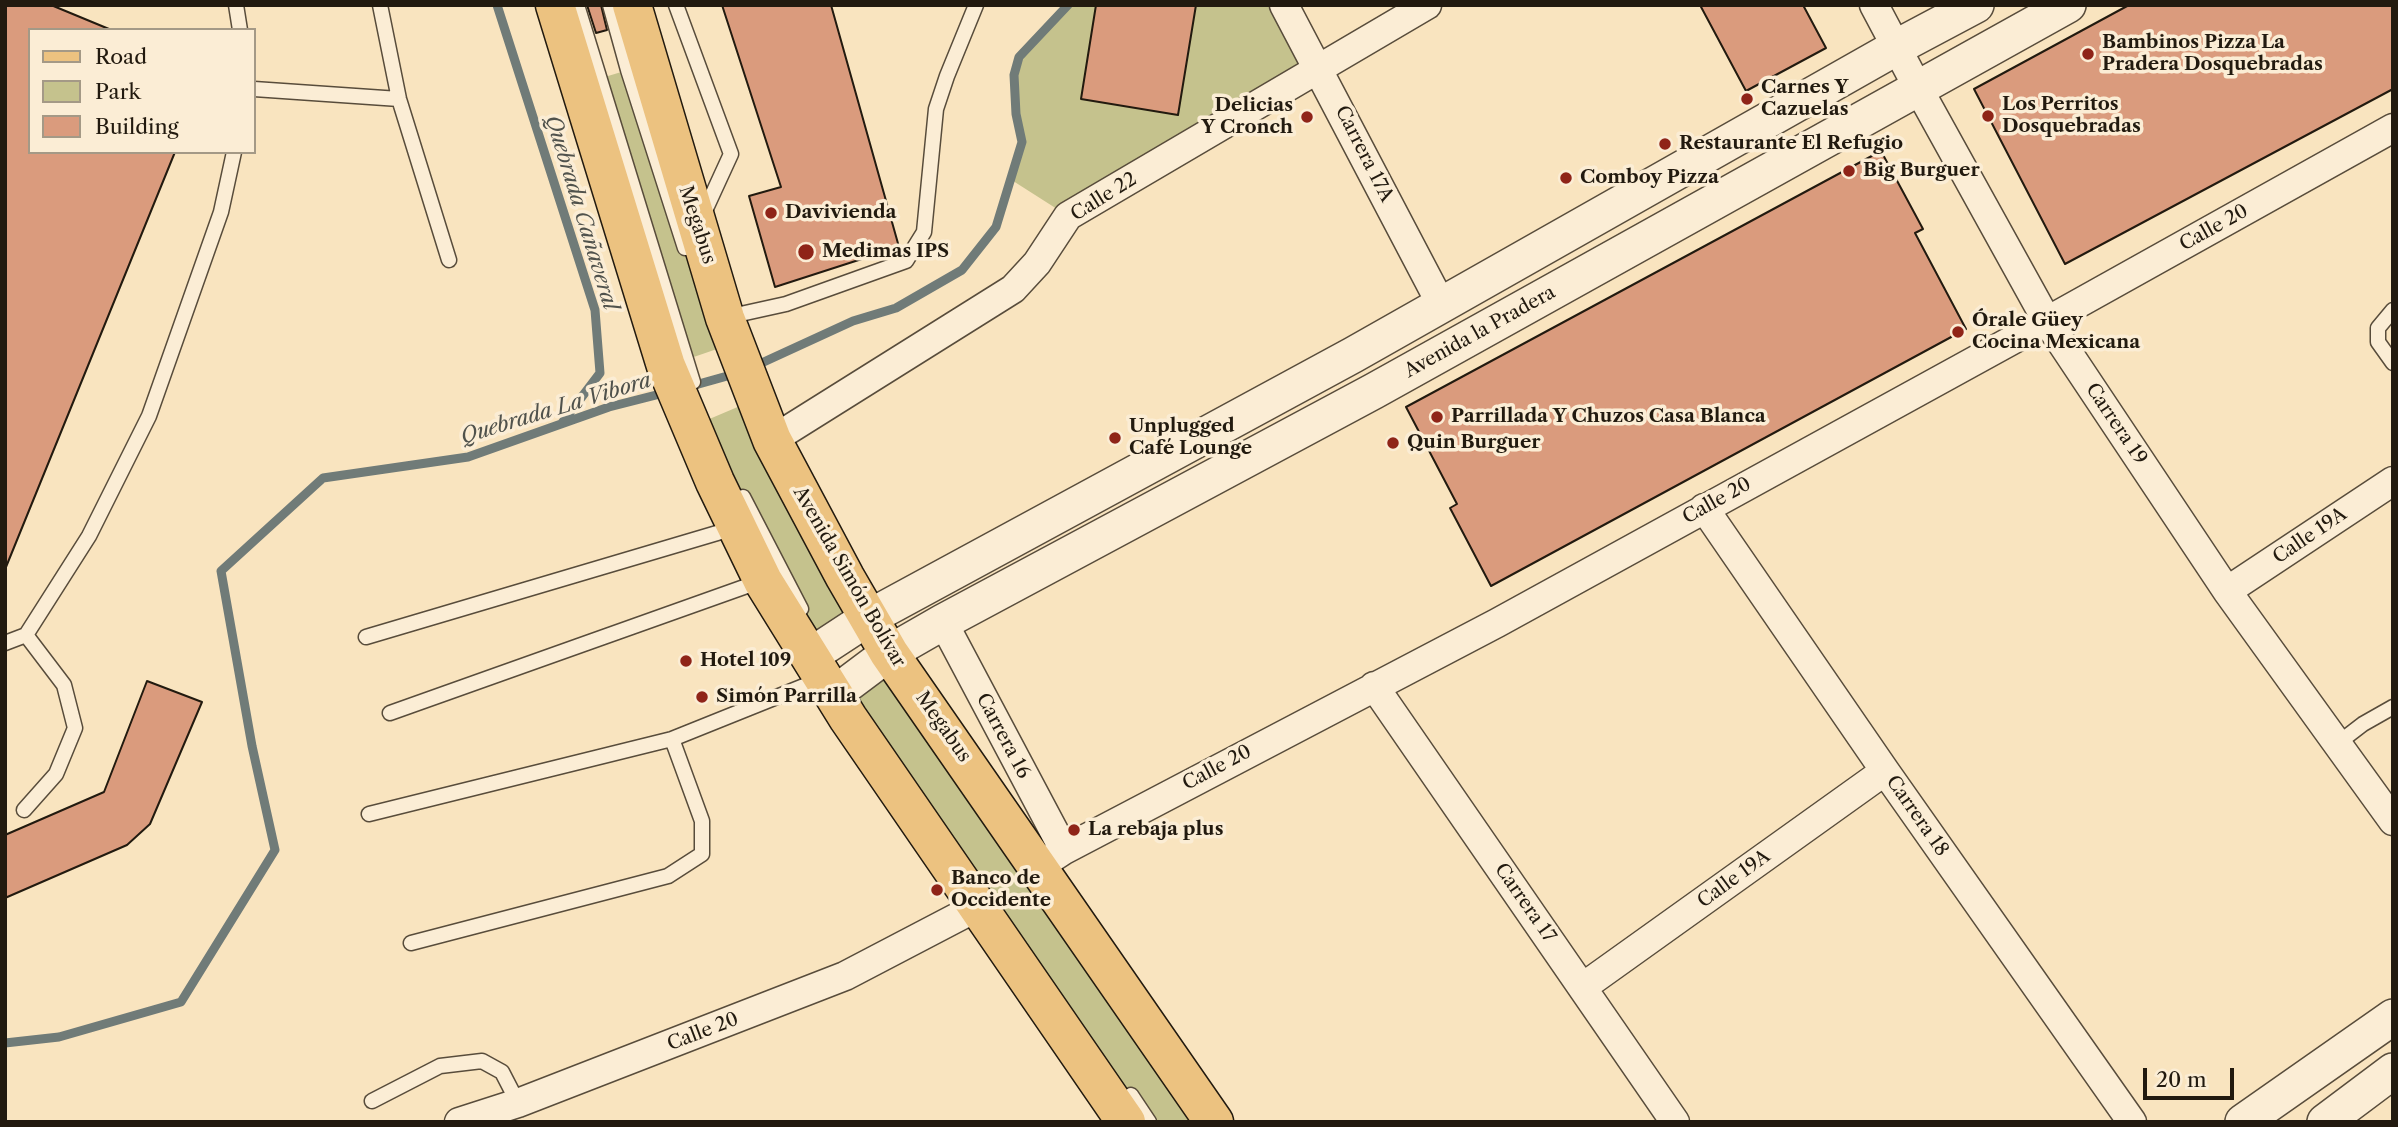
<!DOCTYPE html>
<html>
<head>
<meta charset="utf-8">
<style>
	body { margin:0 }
	#map { position:relative; width:2398px; height:1127px; overflow:hidden; background:#f9e4bf; font-family:"Libre Caslon Text",serif }
	canvas { display:block }
	.frame { position:absolute; inset:0; border:7px solid #221a0f; pointer-events:none }
	.legend { position:absolute; left:28px; top:28px; width:228px; height:126px; box-sizing:border-box; background:#fbedd5; border:2px solid #a49986; margin:0; padding:9px 12px; list-style:none; font-size:21px; color:#221a0f }
	.legend li { display:flex; align-items:center; gap:14px; height:35px }
	.legend b { width:35px; border:2px solid #a49986 }
	.scale { position:absolute; left:2143px; top:1068px; width:91px; height:32px; box-sizing:border-box; border:4px solid #221a0f; border-top:0; padding-left:9px; font-size:21px; line-height:24px; white-space:nowrap; color:#221a0f; -webkit-text-stroke:5px #fbedd5; paint-order:stroke }
</style>
</head>
<body>
<div id="map">
<canvas width="2398" height="1127"></canvas>
<div class="frame"></div>
<ul class="legend">
<li><b style="height:9px;background:#ecc280"></b>Road</li>
<li><b style="height:19px;background:#c5c28d"></b>Park</li>
<li><b style="height:19px;background:#da9b7d"></b>Building</li>
</ul>
<div class="scale">20 m</div>
</div>
<script>
const context = document.querySelector('canvas').getContext('2d');
context.lineJoin = 'round';
function fillPath(path, color) {
  context.fillStyle = color;
  context.fill(path, 'evenodd');
}
function poly(rows) {
  const path = new Path2D();
  for (const r of rows) {
    path.moveTo(r[0], r[1]);
    for (let i = 2; i < r.length; i += 2) path.lineTo(r[i], r[i + 1]);
  }
  return path;
}
function stroke(path, color, width, dash) {
  context.strokeStyle = color;
  context.lineWidth = width;
  context.lineCap = dash ? 'butt' : 'round';
  context.setLineDash(dash || []);
  context.stroke(path);
}
function label(font, color, halo, rows, align = 'center') {
  context.font = font + ' "Libre Caslon Text",serif';
  context.lineWidth = 7;
  context.setLineDash([]);
  context.textBaseline = 'middle';
  context.strokeStyle = halo;
  context.fillStyle = color;
  for (const [text, x, y, turn = 0] of rows) {
    context.save();
    context.translate(x, y);
    context.rotate((+turn || 0) * Math.PI / 180);
    context.textAlign = isNaN(turn) ? turn : align;
    if (halo) context.strokeText(text, 0, 0);
    context.fillText(text, 0, 0);
    context.restore();
  }
}
const green = poly([
	[1068,5,1284,5,1320,70,1068,216,1010,179,1022,142,1016,114,1014,75,1019,57],
	[628,70,717,349,685,360,598,79],
	[740,406,855,626,823,647,730,471,707,420],
	[876,663,1192,1122,1149,1122,992,897,848,684]
]);
const stream = poly([
	[497,5,595,310,600,373,562,423],
	[755,366,853,321,896,308,962,270,996,227,1022,142,1016,114,1014,75,1019,57,1068,5],
	[688,387,738,373],
	[5,1043,59,1037,181,1002,275,850,252,746,221,571,323,478,468,457,609,407,668,392]
]);
const building = poly([
	[5,5,51,5,109,29,30,30,30,152,175,152,6,567,5,5],
	[587,5,601,5,607,30,596,33,587,5],
	[722,5,831,5,899,247,775,287,749,196,781,187,722,5],
	[1096,5,1196,5,1178,115,1081,99,1096,5],
	[1700,5,1803,5,1826,48,1746,91,1700,5],
	[2129,5,2393,5,2393,89,2065,264,1974,89,2129,5],
	[1881,151,1923,229,1915,233,1966,329,1491,586,1450,508,1457,504,1406,407,1881,151],
	[147,681,202,702,150,824,127,845,5,898,5,835,104,792,147,681]
]);
const service = poly([
	[236,5,240,30],
	[380,5,399,99,449,260],
	[577,5,693,382],
	[610,5,628,70,685,248],
	[676,5,731,154,703,215],
	[254,89,399,99],
	[2393,310,2378,328,2378,342,2393,363],
	[727,317,786,304,906,261,924,232,936,109,947,76,976,5],
	[743,497,801,609],
	[366,637,734,528],
	[5,643,26,635,89,536,149,416,221,212,234,152],
	[390,713,761,581],
	[2337,744,2363,724,2393,707],
	[24,810,56,774,75,728,64,685,26,635],
	[369,814,672,739,804,686,824,692],
	[411,943,668,876,702,854,702,821,672,739],
	[1131,1095,1149,1122],
	[372,1101,440,1066,482,1061,502,1072,518,1103]
]);
const minor = poly([
	[1284,5,1441,304],
	[1874,5,1918,88,2047,321,2227,591,2393,821],
	[772,440,1013,289,1037,263,1068,216,1427,5],
	[1704,508,1885,771,2132,1122],
	[2227,591,2393,481],
	[943,622,1064,850],
	[1374,686,1675,1122],
	[1038,867,1064,850,1497,623,2047,321,2393,128],
	[1583,987,1885,771],
	[459,1122,518,1103,845,976,977,907]
]);
const tertiary = poly([
	[810,656,868,618,1353,355,1897,47,1976,5],
	[833,695,889,653,943,622,1374,391,2068,5],
	[2243,1122,2393,1017],
	[2325,1122,2393,1071]
]);
const primary = poly([
	[555,5,666,366,715,482,763,581,848,718,1126,1122],
	[632,5,725,318,772,440,845,577,889,653,1214,1122]
]);
const markers = [
	[2088,54,7,"#8f2418"],
	[1747,99,7,"#8f2418"],
	[1988,116,7,"#8f2418"],
	[1307,117,7,"#8f2418"],
	[1665,144,7,"#8f2418"],
	[1849,171,7,"#8f2418"],
	[1566,178,7,"#8f2418"],
	[771,213,7,"#8f2418"],
	[806,252,9,"#8f2418"],
	[1958,332,7,"#8f2418"],
	[1437,417,7,"#8f2418"],
	[1115,438,7,"#8f2418"],
	[1393,443,7,"#8f2418"],
	[686,661,7,"#8f2418"],
	[702,697,7,"#8f2418"],
	[1074,830,7,"#8f2418"],
	[937,890,7,"#8f2418"]
];
const poiNames = [
	["Bambinos Pizza La",2102,43],
	["Pradera Dosquebradas",2102,65],
	["Carnes Y",1761,88],
	["Cazuelas",1761,110],
	["Los Perritos",2002,105],
	["Dosquebradas",2002,127],
	["Delicias",1293,106,"right"],
	["Y Cronch",1293,128,"right"],
	["Restaurante El Refugio",1679,144],
	["Big Burguer",1863,171],
	["Comboy Pizza",1580,178],
	["Davivienda",785,213],
	["Medimas IPS",822,252],
	["Órale Güey",1972,321],
	["Cocina Mexicana",1972,343],
	["Parrillada Y Chuzos Casa Blanca",1451,417],
	["Unplugged",1129,427],
	["Café Lounge",1129,449],
	["Quin Burguer",1407,443],
	["Hotel 109",700,661],
	["Simón Parrilla",716,697],
	["La rebaja plus",1088,830],
	["Banco de",951,879],
	["Occidente",951,901]
];
const streetNames = [
	["Carrera 17A",1364,154,63],
	["Calle 22",1104,197,-32],
	["Megabus",697,225,72],
	["Calle 20",2214,228,-29],
	["Avenida la Pradera",1480,332,-29],
	["Carrera 19",2116,424,56],
	["Calle 20",1717,501,-29],
	["Calle 19A",2310,536,-34],
	["Avenida Simón Bolívar",849,577,60],
	["Megabus",943,727,55],
	["Carrera 16",1003,736,62],
	["Calle 20",1217,768,-28],
	["Carrera 18",1917,816,55],
	["Calle 19A",1734,879,-36],
	["Carrera 17",1525,903,55],
	["Calle 20",703,1032,-21]
];
const waterNames = [
	["Quebrada Cañaveral",581,213,73],
	["Quebrada La Vibora",556,409,-17]
];
fillPath(green, '#c5c28d');
stroke(stream, '#707b78', 9);
fillPath(building, '#da9b7d');
stroke(building, '#221a0f', 2);
stroke(service, '#584c3b', 17);
stroke(minor, '#584c3b', 31);
stroke(tertiary, '#584c3b', 38);
stroke(primary, '#221a0f', 41);
stroke(service, '#fbedd5', 14);
stroke(minor, '#fbedd5', 28);
stroke(tertiary, '#fbedd5', 35);
stroke(primary, '#ecc280', 38);
for (const [x, y, r, color] of markers) {
  const dot = new Path2D();
  dot.arc(x, y, r, 0, 2 * Math.PI);
  context.fillStyle = color;
  context.fill(dot);
  stroke(dot, '#fbedd5', 2.5);
}
label('bold 19px', '#221a0f', '#fbedd5', poiNames, 'left');
label('19px', '#221a0f', '#fbedd5', streetNames);
label('italic 21px', '#50524c', '#fbedd5', waterNames);
</script>
</body>
</html>
